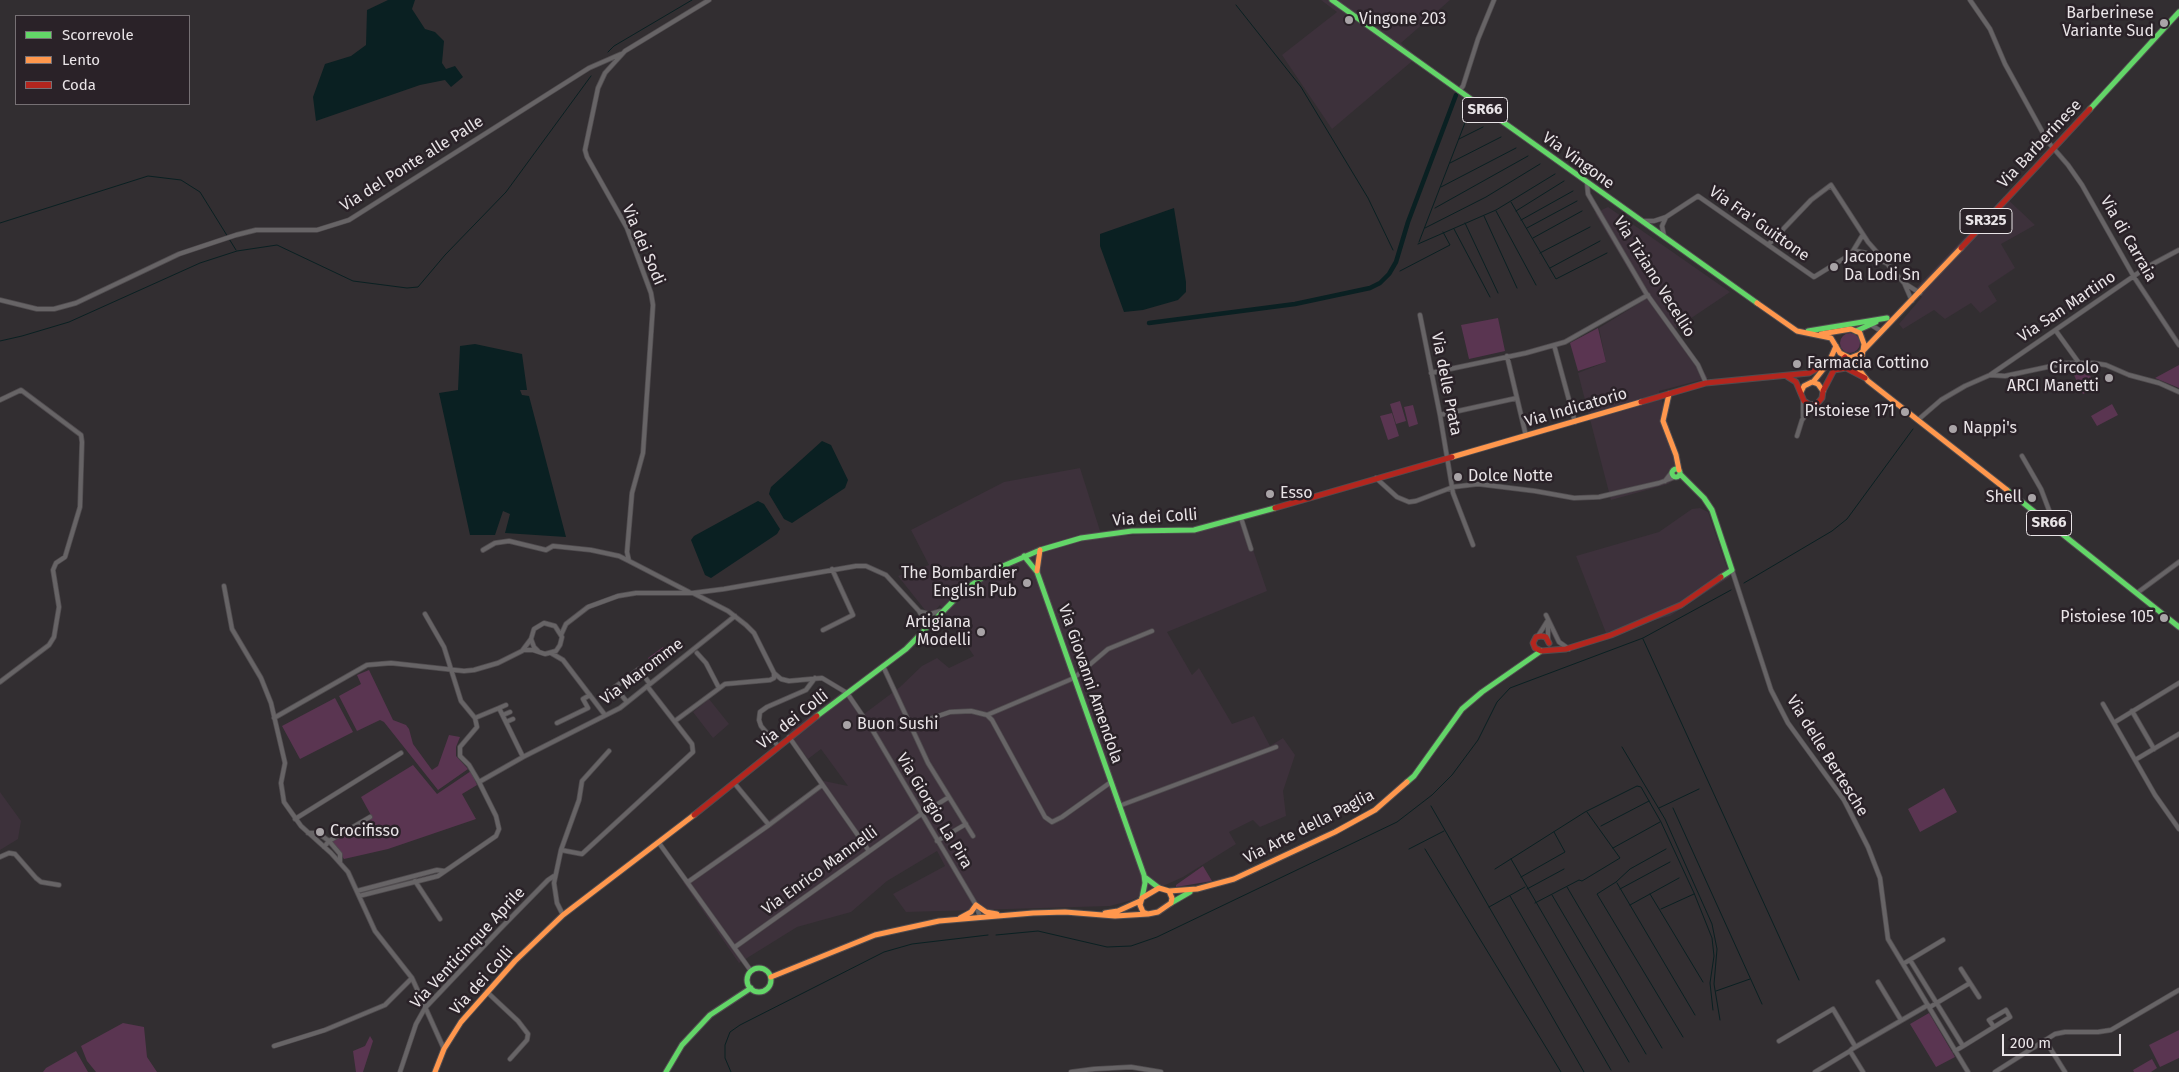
<!DOCTYPE html>
<html>
<head>
<meta charset="utf-8">
<style>
	body { margin:0 }
	#map { position:relative; width:2179px; height:1072px; overflow:hidden; background:#322e31; font-family:"Fira Sans",sans-serif }
	canvas { display:block }
	.legend { position:absolute; left:15px; top:15px; width:175px; height:90px; box-sizing:border-box; background:#2a2228; border:1px solid #767074; margin:0; padding:6px 9px; list-style:none; font-size:15px; color:#e9e4e7 }
	.legend li { display:flex; align-items:center; gap:10px; height:25px }
	.legend b { width:25px; border:1px solid #767074 }
	.scale { position:absolute; left:2002px; top:1034px; width:119px; height:22px; box-sizing:border-box; border:2px solid #e9e4e7; border-top:0; padding-left:6px; font-size:15px; line-height:18px; white-space:nowrap; color:#e9e4e7; -webkit-text-stroke:4px #2a2228; paint-order:stroke }
</style>
</head>
<body>
<div id="map">
<canvas width="2179" height="1072"></canvas>
<ul class="legend">
<li><b style="height:6px;background:#63d668"></b>Scorrevole</li>
<li><b style="height:6px;background:#ff974d"></b>Lento</li>
<li><b style="height:6px;background:#b3261e"></b>Coda</li>
</ul>
<div class="scale">200 m</div>
</div>
<script>
const context = document.querySelector('canvas').getContext('2d');
context.lineJoin = 'round';
function fillPath(path, color) {
  context.fillStyle = color;
  context.fill(path, 'evenodd');
}
function poly(rows) {
  const path = new Path2D();
  for (const r of rows) {
    if (r.length === 3) {
      path.moveTo(r[0] + r[2], r[1]);
      path.arc(r[0], r[1], r[2], 0, 2 * Math.PI);
      continue;
    }
    path.moveTo(r[0], r[1]);
    for (let i = 2; i < r.length; i += 2) path.lineTo(r[i], r[i + 1]);
  }
  return path;
}
function stroke(path, color, width, dash) {
  context.strokeStyle = color;
  context.lineWidth = width;
  context.lineCap = dash ? 'butt' : 'round';
  context.setLineDash(dash || []);
  context.stroke(path);
}
function label(font, color, halo, rows, align = 'center') {
  context.font = font + ' "Fira Sans",sans-serif';
  context.lineWidth = 5;
  context.setLineDash([]);
  context.textBaseline = 'middle';
  context.strokeStyle = halo;
  context.fillStyle = color;
  for (const [text, x, y, turn = 0] of rows) {
    context.save();
    context.translate(x, y);
    context.rotate((+turn || 0) * Math.PI / 180);
    context.textAlign = isNaN(turn) ? turn : align;
    if (halo) context.strokeText(text, 0, 0);
    context.fillText(text, 0, 0);
    context.restore();
  }
}
const built = poly([
	[1321,0,1450,0,1401,43,1417,57,1332,129,1282,55,1337,12],
	[2004,196,2035,225,2001,244,2015,268,1988,286,1997,301,1980,313,1971,303,1945,319,1934,310,1903,329,1899,324,1922,297,1915,289],
	[1608,207,1730,292,1675,329,1708,378,1659,391,1683,475,1668,484,1611,500,1578,373,1606,362,1599,328,1646,299,1595,213],
	[1080,468,1102,537,1186,533,1243,520,1267,591,1167,632,1192,675,1199,668,1232,724,1254,716,1270,746,1283,738,1295,755,1283,791,1286,816,1260,827,1253,820,1229,832,1236,844,1183,877,1132,900,1110,906,906,912,893,894,945,866,937,851,887,881,851,912,797,927,739,963,683,882,824,781,848,786,821,749,808,759,787,732,845,690,864,714,900,687,922,666,937,658,949,668,974,656,940,605,935,611,925,610,898,576,929,565,911,530,1004,482],
	[1700,508,1708,512,1730,577,1670,616,1606,633,1576,556,1659,532,1692,509],
	[709,699,729,724,713,738,693,712],
	[0,792,21,821,18,839,0,850]
]);
const green = poly([
	[1498,318,1505,351,1469,359,1461,325],
	[1598,328,1606,362,1578,371,1570,343],
	[1850,343,10],
	[2179,365,2179,388,2155,378],
	[2086,367,2096,388,2083,394,2073,373],
	[1400,401,1406,421,1396,424,1390,404],
	[2112,404,2118,415,2097,426,2091,416],
	[1413,405,1418,424,1409,427,1404,407],
	[1392,413,1399,436,1388,440,1380,416],
	[663,647,671,657,656,669,648,658],
	[369,670,393,720,406,725,409,729,413,744,432,770,438,766,449,735,460,737,456,747,456,756,468,769,438,790,384,722,380,720,357,731,339,696,361,684,357,675],
	[335,698,353,732,300,759,282,726],
	[413,765,437,794,471,771,477,785,462,794,476,819,388,849,344,859,330,842,372,817,361,797],
	[1944,788,1957,812,1920,832,1908,809],
	[1203,866,1212,881,1176,887,1176,885],
	[1929,1013,1955,1057,1936,1067,1910,1024],
	[123,1023,144,1027,147,1057,157,1072,96,1072,87,1061,81,1046],
	[2179,1030,2179,1058,2160,1067,2149,1045],
	[370,1036,373,1041,363,1072,356,1072,353,1051,365,1046],
	[76,1051,88,1072,43,1072,46,1068],
	[2152,1059,2157,1068,2151,1072,2134,1072,2133,1070]
]);
const water = poly([
	[388,0,415,0,412,9,425,29,435,32,444,41,442,63,446,69,455,66,463,77,451,87,445,80,420,85,316,121,313,97,325,64,351,56,366,45,367,10],
	[1174,208,1186,282,1186,292,1178,300,1143,310,1124,312,1100,246,1100,234],
	[475,344,522,354,527,390,520,390,522,395,529,396,566,537,505,533,510,514,503,511,495,535,470,535,439,393,458,390,460,346],
	[822,441,831,445,848,480,845,488,792,523,784,519,769,494,771,487],
	[758,501,764,504,780,529,777,534,711,578,705,575,691,540,694,536]
]);
const stream = poly([
	[1236,5,1301,87,1368,198,1393,250],
	[608,52,614,46,692,0],
	[1459,139,1483,127],
	[1450,163,1501,137],
	[1441,187,1516,148],
	[1511,202,1556,279,1607,253],
	[1435,208,1528,156],
	[1496,211,1536,285],
	[1516,211,1564,181],
	[1484,216,1517,288],
	[1521,220,1573,191],
	[0,223,148,176,181,180,200,192,236,250],
	[1465,223,1498,293],
	[1425,228,1486,197,1540,164],
	[1527,228,1577,201],
	[1454,229,1490,297],
	[1533,238,1582,211],
	[1419,242,1468,115],
	[1418,244,1496,210,1555,174],
	[1540,253,1590,227],
	[1550,268,1600,241],
	[1400,271,1450,245,1443,232],
	[0,341,22,336,69,322,200,263,237,251,277,245,353,281,407,288,418,287,445,255,506,192,591,76],
	[1744,583,1832,531,1847,519,1913,429],
	[1643,639,1799,980],
	[1622,747,1665,819,1712,924,1717,949,1714,984,1720,1020],
	[1431,806,1584,1072],
	[1659,808,1699,789],
	[1673,808,1762,1004],
	[1601,826,1649,801],
	[1613,848,1660,822],
	[1409,849,1444,831],
	[1425,849,1561,1072],
	[1666,849,1630,869,1616,882,1597,894,1683,1037],
	[1511,859,1629,1062],
	[1495,869,1585,812,1637,786,1641,787,1661,822,1694,893,1712,938,1714,956,1710,983,1713,1010],
	[1521,877,1565,852,1554,832],
	[1617,883,1695,1015],
	[1567,887,1662,1048],
	[1527,889,1564,869],
	[1620,889,1670,862],
	[1650,894,1703,982],
	[1552,895,1646,1054],
	[1510,896,1611,1070],
	[1535,903,1579,880,1582,881,1620,858,1587,812],
	[1630,905,1679,878],
	[1489,907,1525,887],
	[1661,909,1694,894],
	[996,935,1038,931,1107,947,1131,946,1157,937,1397,822,1432,795,1452,775,1478,740,1497,702,1510,688,1643,638,1731,590],
	[1716,991,1750,979],
	[731,1072,725,1058,725,1045,730,1032,740,1025,884,952,912,944,988,935]
]);
const canal = poly([
	[1149,323,1295,304,1370,288,1380,283,1389,274,1396,262,1408,222,1456,95]
]);
const street = poly([
	[1970,0,1990,29,2005,64,2048,142,2068,165,2082,185,2134,277,2179,345],
	[1459,91,1463,86,1478,39,1494,0],
	[1587,183,1588,194,1646,293,1698,365,1706,383],
	[1644,221,1654,221,1666,217,1698,196,1814,277,1856,251,1866,253,1886,263],
	[1664,236,1662,226,1666,217],
	[1768,245,1811,200,1831,185,1868,242,1904,283,1920,293],
	[1853,251,1862,236],
	[1905,285,1912,301],
	[0,300,37,309,54,309,76,303,179,254,236,235,256,230,317,230,349,220,589,68,621,54],
	[1420,315,1440,415,1453,493,1473,545],
	[1871,325,1881,331],
	[2056,331,2079,363],
	[1554,345,1575,422],
	[1507,356,1526,436],
	[1431,373,1526,353,1565,342,1648,295],
	[1990,375,2005,376,2066,363,2093,363,2106,365,2129,375,2159,383,2179,392],
	[0,400,21,390,81,435,82,442,80,507,65,557,56,563,53,570,59,607,54,637,49,645,0,682],
	[1440,415,1517,398],
	[1803,417,1803,400],
	[1919,419,1941,400,1965,386,1990,375,2147,267,2179,250],
	[1797,436,1802,420,1814,405],
	[2022,456,2041,489,2055,526],
	[1376,478,1397,497,1409,502,1416,501,1453,487,1478,484,1535,491,1574,498,1599,497,1659,483,1675,477],
	[1665,481,1672,472],
	[1241,518,1251,549],
	[483,550,495,543,509,541,546,550,553,546,591,550,619,556,629,561],
	[1732,570,1771,690,1788,723,1844,800,1868,847,1880,878,1888,939,1968,1072],
	[224,586,232,629,261,678,271,703,285,763,281,783,284,802,301,826,331,853,348,872,375,931,412,978,444,1049],
	[689,592,629,561,627,552,632,493,643,453,653,305,651,293,627,228,587,157,585,150,598,88,605,73,625,51,709,0],
	[693,593,728,611,746,625,754,633,774,673,781,679,789,681,822,678,847,693,873,731,976,905,980,917],
	[2137,593,2179,562],
	[921,612,930,614,941,611],
	[1546,615,1559,642,1569,649],
	[823,630,853,615,832,569],
	[561,635,566,624,588,607,618,596,636,593,693,593,724,589,856,566,866,566,886,575,919,611,924,620,930,623],
	[1538,636,1548,620],
	[1548,639,1548,620],
	[524,650,533,650,545,654,556,651,560,645,562,637,555,626,544,623,534,629,531,639,534,647,538,651],
	[551,653,563,660,605,715],
	[697,653,706,663,719,688],
	[627,702,615,687,639,669,650,684],
	[2103,704,2155,795,2179,829],
	[499,708,506,705],
	[2132,711,2154,749],
	[503,715,510,712],
	[987,715,992,720,1045,817,1052,822,1062,817,1111,782],
	[987,715,1074,678,1108,649,1152,631],
	[274,718,367,665,391,663,464,671,474,670,498,663,522,651,531,639],
	[475,718,499,708,523,757],
	[675,721,725,684,770,680,774,678,774,673],
	[506,722,513,719],
	[2115,722,2179,683],
	[557,723,588,708,583,699,590,695],
	[912,725,950,712,971,711,987,715],
	[789,737,869,851],
	[778,746,761,726,759,720,760,712,767,707,806,690,815,678],
	[2135,760,2179,734],
	[479,782,523,757,620,708,735,616],
	[735,784,769,825],
	[949,797,973,836],
	[1119,806,1276,747],
	[295,819,401,753],
	[308,833,318,833,329,841,340,854,340,862],
	[937,841,966,824],
	[659,843,751,971],
	[324,847,329,841,370,817],
	[561,850,582,854,693,752,692,744,647,686],
	[0,857,9,853,15,854,36,878,41,882,59,885],
	[415,881,440,919],
	[688,882,769,825,822,785],
	[357,891,437,870,444,871],
	[359,896,438,876,496,836,499,829,496,816,479,782,469,765,460,756,460,747,477,727,475,718,461,701,444,647,425,614],
	[563,915,557,903,554,883,561,850,579,800,582,781,609,751],
	[735,947,920,815,949,797,928,763,883,666],
	[1910,960,1963,1046],
	[1903,964,1943,940],
	[1961,969,1979,997],
	[1878,982,1901,1020],
	[487,992,518,1021,528,1034,527,1040,510,1059],
	[1930,1007,1970,983],
	[2045,1040,2065,1072],
	[1779,1041,1833,1009,1855,1046],
	[274,1046,325,1030,385,1005,412,978],
	[1955,1051,1965,1045,1994,1027,2010,1017,2006,1010,1989,1020,1994,1027],
	[400,1072,416,1024,425,1008,499,930,548,880,554,876],
	[1071,1072,1094,1069,1131,1067,1161,1072],
	[1815,1072,1850,1051],
	[1863,1072,1850,1051,1852,1049,1928,1005],
	[1995,1072,2055,1034,2065,1032,2098,1032,2111,1030,2179,990]
]);
const fast = poly([
	[1332,0,1757,303],
	[2090,109,2179,12],
	[1808,331,1887,318],
	[1856,331,1876,322],
	[1676,473,4],
	[1680,474,1704,498,1712,510,1732,570,1721,577],
	[2007,490,2179,627],
	[1024,556,1037,572,1144,875,1145,883,1142,898],
	[817,716,906,649,965,589,996,569,1040,550,1081,538,1132,531,1194,530,1275,508],
	[1407,782,1414,776,1462,709,1482,692,1541,651],
	[1146,878,1159,888],
	[1171,903,1190,892],
	[759,980,12],
	[666,1072,682,1045,710,1015,751,988]
]);
const slow = poly([
	[1757,303,1797,331,1831,338,1840,353,1850,358,1860,354,1961,248],
	[1821,334,1851,329,1860,333,1864,344,1860,370],
	[1850,358,1868,381,2007,490],
	[1813,382,1829,362,1836,346],
	[1801,392,1804,386,1812,382,1818,384,1823,391],
	[1669,394,1663,421,1676,455,1679,470],
	[1452,457,1641,402],
	[1037,571,1040,550],
	[1159,888,1169,891,1172,898,1171,903,1158,912,1148,914,1143,912,1140,905,1142,898,1159,888],
	[1169,891,1197,889,1234,879,1335,832,1375,810,1407,782],
	[1105,913,1118,911,1140,901],
	[960,918,971,912,976,905,986,912,997,914],
	[771,977,875,935,939,921,1033,913,1065,912,1115,916,1148,914],
	[435,1072,444,1049,461,1022,515,961,563,915,694,815]
]);
const jam = poly([
	[1961,248,2090,109],
	[1834,370,1846,368,1865,378],
	[1788,377,1796,382,1804,401,1810,405,1817,404,1822,398,1823,391,1836,366,1845,357],
	[1641,402,1706,383,1809,373,1829,362],
	[1275,508,1452,457],
	[1549,643,1546,637,1541,636,1536,637,1533,643,1535,648,1541,651,1566,649,1611,635,1681,605,1721,577],
	[694,815,817,716]
]);
const markers = [
	[1349,20,5,"#a9a4a7"],
	[2164,23,5,"#a9a4a7"],
	[1834,267,5,"#a9a4a7"],
	[1797,364,5,"#a9a4a7"],
	[2109,378,5,"#a9a4a7"],
	[1905,412,5,"#a9a4a7"],
	[1953,429,5,"#a9a4a7"],
	[1458,477,5,"#a9a4a7"],
	[1270,494,5,"#a9a4a7"],
	[2032,498,5,"#a9a4a7"],
	[1027,583,5,"#a9a4a7"],
	[2164,618,5,"#a9a4a7"],
	[981,632,5,"#a9a4a7"],
	[847,725,5,"#a9a4a7"],
	[320,832,5,"#a9a4a7"]
];
const shields = [
	[1485,110,45],
	[1986,221,52],
	[2049,523,45]
];
const shieldNames = [
	["SR66",1485,110],
	["SR325",1986,221],
	["SR66",2049,523]
];
const poiNames = [
	["Barberinese",2154,14,"right"],
	["Variante Sud",2154,32,"right"],
	["Vingone 203",1359,20],
	["Jacopone",1844,258],
	["Da Lodi Sn",1844,276],
	["Farmacia Cottino",1807,364],
	["Circolo",2099,369,"right"],
	["ARCI Manetti",2099,387,"right"],
	["Pistoiese 171",1895,412,"right"],
	["Nappi's",1963,429],
	["Dolce Notte",1468,477],
	["Esso",1280,494],
	["Shell",2022,498,"right"],
	["The Bombardier",1017,574,"right"],
	["English Pub",1017,592,"right"],
	["Pistoiese 105",2154,618,"right"],
	["Artigiana",971,623,"right"],
	["Modelli",971,641,"right"],
	["Buon Sushi",857,725],
	["Crocifisso",330,832]
];
const streetNames = [
	["Via Barberinese",2040,144,-47],
	["Via Vingone",1578,161,36],
	["Via del Ponte alle Palle",412,164,-32],
	["Via Fra' Guittone",1759,224,35],
	["Via di Carraia",2128,239,60],
	["Via dei Sodi",643,245,67],
	["Via Tiziano Vecellio",1654,277,58],
	["Via San Martino",2067,307,-34],
	["Via delle Prata",1446,384,79],
	["Via Indicatorio",1576,408,-16],
	["Via dei Colli",1155,518,-4],
	["Via Maromme",642,672,-37],
	["Via Giovanni Amendola",1090,684,71],
	["Via dei Colli",793,720,-38],
	["Via delle Bertesche",1827,756,58],
	["Via Giorgio La Pira",934,811,59],
	["Via Arte della Paglia",1309,827,-27],
	["Via Enrico Mannelli",820,871,-36],
	["Via Venticinque Aprile",468,948,-47],
	["Via dei Colli",482,981,-48]
];
fillPath(built, '#3d313b');
fillPath(green, '#5a3551');
fillPath(water, '#0a2022');
stroke(stream, '#0a2022', 1);
stroke(canal, '#0a2022', 4.5);
stroke(street, '#504c4f', 5.5);
stroke(fast, '#504c4f', 7);
stroke(slow, '#504c4f', 7);
stroke(jam, '#504c4f', 7);
stroke(street, '#676466', 4);
stroke(fast, '#63d668', 5);
stroke(slow, '#ff974d', 5);
stroke(jam, '#b3261e', 5);
for (const [x, y, r, color] of markers) {
  const dot = new Path2D();
  dot.arc(x, y, r, 0, 2 * Math.PI);
  context.fillStyle = color;
  context.fill(dot);
  stroke(dot, '#2a2228', 2);
}
for (const [x, y, w] of shields) {
  const box = new Path2D();
  box.roundRect(x - w / 2, y - 12.5, w, 25, 4);
  context.fillStyle = '#2a2228';
  context.fill(box);
  stroke(box, '#e9e4e7', 1);
}
label('bold 15px', '#e9e4e7', null, shieldNames);
label('16px', '#e9e4e7', '#2a2228', poiNames, 'left');
label('16px', '#e9e4e7', '#2a2228', streetNames);
</script>
</body>
</html>
